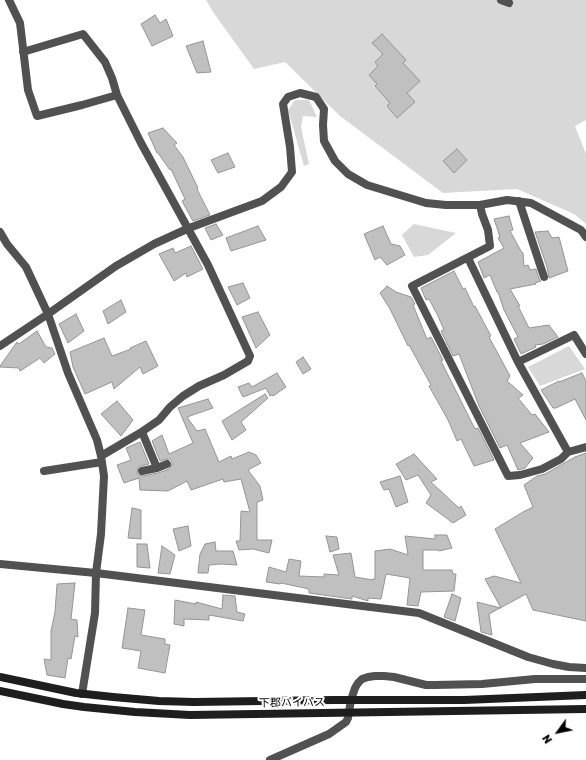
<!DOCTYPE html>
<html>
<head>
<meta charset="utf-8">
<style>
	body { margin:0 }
	#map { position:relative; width:586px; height:760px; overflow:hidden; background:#fff; font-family:Rubik,sans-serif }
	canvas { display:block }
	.north { position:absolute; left:538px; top:712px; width:40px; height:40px; -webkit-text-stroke:3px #fff; paint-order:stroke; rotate:237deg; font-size:11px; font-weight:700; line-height:16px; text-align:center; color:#000 }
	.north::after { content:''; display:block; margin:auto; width:14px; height:18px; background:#000; clip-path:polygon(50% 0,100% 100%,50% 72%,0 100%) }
</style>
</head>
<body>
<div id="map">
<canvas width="586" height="760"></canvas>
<div class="north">N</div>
</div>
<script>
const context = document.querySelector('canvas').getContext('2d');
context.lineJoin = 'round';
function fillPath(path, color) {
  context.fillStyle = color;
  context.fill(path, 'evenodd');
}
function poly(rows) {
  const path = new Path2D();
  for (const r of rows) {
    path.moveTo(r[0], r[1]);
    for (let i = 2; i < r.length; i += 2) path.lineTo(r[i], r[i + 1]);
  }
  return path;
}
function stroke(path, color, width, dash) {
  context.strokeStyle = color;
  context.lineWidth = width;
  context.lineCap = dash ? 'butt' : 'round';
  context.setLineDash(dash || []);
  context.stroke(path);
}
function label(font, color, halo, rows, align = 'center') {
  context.font = font + ' Rubik,"Noto Sans JP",sans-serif';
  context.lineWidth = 4;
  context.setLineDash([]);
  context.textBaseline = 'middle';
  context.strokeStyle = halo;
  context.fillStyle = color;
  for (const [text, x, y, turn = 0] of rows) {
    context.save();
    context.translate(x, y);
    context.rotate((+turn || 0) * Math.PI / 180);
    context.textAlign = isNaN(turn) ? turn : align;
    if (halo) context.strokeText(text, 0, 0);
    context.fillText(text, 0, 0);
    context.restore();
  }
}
const green = poly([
	[206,0,586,0,586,120,575,126,586,154,586,224,574,214,517,189,443,193,340,116,285,62,254,69,213,12],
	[295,100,309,100,317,117,303,116,301,127,309,164,304,166,288,110],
	[414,224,456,233,428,255,414,257,402,235],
	[569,346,585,369,540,386,528,367]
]);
const building = poly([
	[155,15,160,23,166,19,173,36,152,46,141,24,155,15],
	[382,34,406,60,403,63,420,81,407,93,415,102,397,118,387,106,390,103,375,86,377,84,369,75,378,66,375,62,383,54,372,43,382,34],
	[203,41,211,72,197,73,186,46,203,41],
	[163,128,177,143,174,145,183,157,198,188,197,189,210,215,193,221,182,201,185,199,171,169,170,170,158,153,157,153,148,133,163,128],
	[457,149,467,160,454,173,443,161,457,149],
	[228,153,235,167,218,173,211,160,228,153],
	[509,216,513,230,510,231,521,251,523,253,524,266,528,265,530,270,536,269,539,279,541,281,535,283,536,284,510,289,520,306,518,306,529,328,549,325,558,337,543,344,535,345,536,347,521,354,514,339,518,337,504,310,498,292,497,292,490,275,484,278,478,262,504,248,498,238,500,237,494,219,509,216],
	[216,224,223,235,211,240,205,228,216,224],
	[258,226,266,240,231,251,226,238,258,226],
	[383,226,391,244,400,246,405,255,387,265,380,257,375,260,364,234,383,226],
	[548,231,552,238,559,237,568,271,549,278,547,267,535,232,548,231],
	[191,246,203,269,187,277,186,273,174,281,159,254,173,248,175,253,191,246],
	[454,271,463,289,465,288,474,307,475,306,491,336,489,337,510,376,507,381,523,395,518,398,532,415,535,414,549,432,520,443,533,458,525,468,518,470,507,445,500,448,479,406,459,354,453,356,441,331,444,330,438,316,429,299,426,300,421,288,454,271],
	[243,283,250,298,237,305,228,287,243,283],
	[387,286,396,292,411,297,415,304,413,305,427,339,431,337,443,360,441,361,475,429,478,428,494,460,474,466,461,439,457,441,448,420,429,386,431,385,409,345,408,346,390,309,380,293,387,286],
	[121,300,126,312,108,324,103,311,121,300],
	[258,312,270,335,256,348,242,317,258,312],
	[76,314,84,331,68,343,59,324,76,314],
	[37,331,46,347,52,348,55,354,44,363,40,358,20,371,19,368,0,367,0,366,17,342,19,344,37,331],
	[104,338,112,356,131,349,130,348,146,341,158,366,143,374,140,367,114,389,112,382,85,394,73,367,70,352,104,338],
	[303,357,311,369,303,374,296,362,303,357],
	[277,373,286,387,273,396,272,395,270,396,266,388,243,397,238,387,249,383,252,387,277,373],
	[582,373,586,381,586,420,575,399,556,408,553,408,541,390,559,381,559,382,582,373],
	[265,394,268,398,241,422,246,430,232,440,222,421,265,394],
	[208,399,213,408,187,417,197,431,205,429,219,462,231,456,232,459,249,452,256,455,261,463,248,470,260,486,263,500,257,502,257,540,272,540,269,553,253,549,239,550,236,541,240,541,241,511,250,512,241,479,224,482,223,479,191,490,187,481,168,491,140,490,139,478,124,483,117,465,131,460,126,448,140,442,149,464,141,466,138,467,137,472,138,475,143,476,158,473,169,469,172,465,172,462,170,459,167,459,160,461,152,441,162,435,169,454,193,443,178,408,208,399],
	[117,401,133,420,121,436,101,414,117,401],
	[586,453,586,621,533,610,526,594,489,614,492,635,481,632,477,602,501,608,485,579,494,576,521,583,495,529,523,512,533,507,524,485,537,476,545,474,575,457,586,453],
	[414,454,437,479,431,482,459,508,461,506,466,515,453,523,426,503,431,495,418,475,406,480,396,464,414,454],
	[400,476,408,502,396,507,389,489,384,490,380,482,400,476],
	[132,508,141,510,141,539,128,538,132,508],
	[188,526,191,546,179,551,173,529,188,526],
	[435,535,447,535,452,548,439,551,438,550,423,550,423,570,452,570,453,574,456,574,454,591,421,592,418,606,407,605,410,578,386,574,381,599,368,598,368,601,352,596,352,599,309,593,309,589,281,583,280,584,266,582,269,567,286,572,289,559,301,561,299,576,324,577,324,574,339,575,333,555,351,553,355,577,373,580,373,579,375,579,375,551,390,549,408,555,405,536,435,539,435,535],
	[326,536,337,537,339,549,330,552,326,536],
	[215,542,216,551,233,551,237,565,221,564,209,565,208,573,198,573,200,554,205,544,215,542],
	[137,544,147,544,150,568,137,567,137,544],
	[162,546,175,555,170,574,158,573,162,546],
	[75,583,71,619,77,620,78,637,75,636,71,659,68,658,65,678,47,675,44,659,51,660,51,631,55,612,57,584,75,583],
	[452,594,461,598,455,621,444,617,452,594],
	[223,595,235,596,237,612,245,614,243,621,209,615,209,620,184,619,184,626,174,624,175,600,196,604,196,602,222,609,223,595],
	[128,608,145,610,141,635,165,639,165,644,170,645,165,673,138,668,141,651,122,648,128,608]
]);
const street = poly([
	[9,0,20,23,28,90,37,116,82,105,117,95,141,143,208,265,250,356,248,361,224,375,199,386,183,396,170,407,159,420,140,433,101,456],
	[501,0,509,3],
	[23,52,83,34,105,62,112,78,117,95],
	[519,201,544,277],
	[480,205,482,214,488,230,490,246,412,286,508,476,520,475,542,469,561,459,568,452,586,447],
	[0,232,7,244,26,267,48,314,68,373,97,440,101,456,104,476,101,534,96,573,95,613,82,694],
	[468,258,518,362,568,452],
	[0,346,48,314,116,266,154,244,189,228,262,201,281,187,292,172,290,147,283,104,288,97,300,93,316,97,324,109,323,125,324,141,335,161,348,174,367,185,426,203,446,205,480,205,507,200,531,203,581,230,586,237],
	[518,362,574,335,586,354],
	[142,432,157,468,142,471],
	[157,468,167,464],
	[44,471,102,462],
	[0,564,96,573,419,613,528,657,553,664,569,667,586,668],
	[270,760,329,734,346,722,348,718,351,700,355,688,358,683,362,679,368,677,375,676,384,676,394,677,426,685,435,685,482,684,535,679,586,679]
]);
const secondary = poly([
	[0,677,76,693,113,697,159,701,194,702,334,700,464,700,586,695],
	[0,691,63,704,84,707,135,712,190,715,586,709]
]);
const streetNames = [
	["下郡バイパス",292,703,-1]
];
fillPath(green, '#d8d8d8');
fillPath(building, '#c0c0c0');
stroke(building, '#959595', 1);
stroke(street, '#515151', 8);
stroke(secondary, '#1e1e1e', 8);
label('11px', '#000', '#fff', streetNames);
</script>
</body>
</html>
